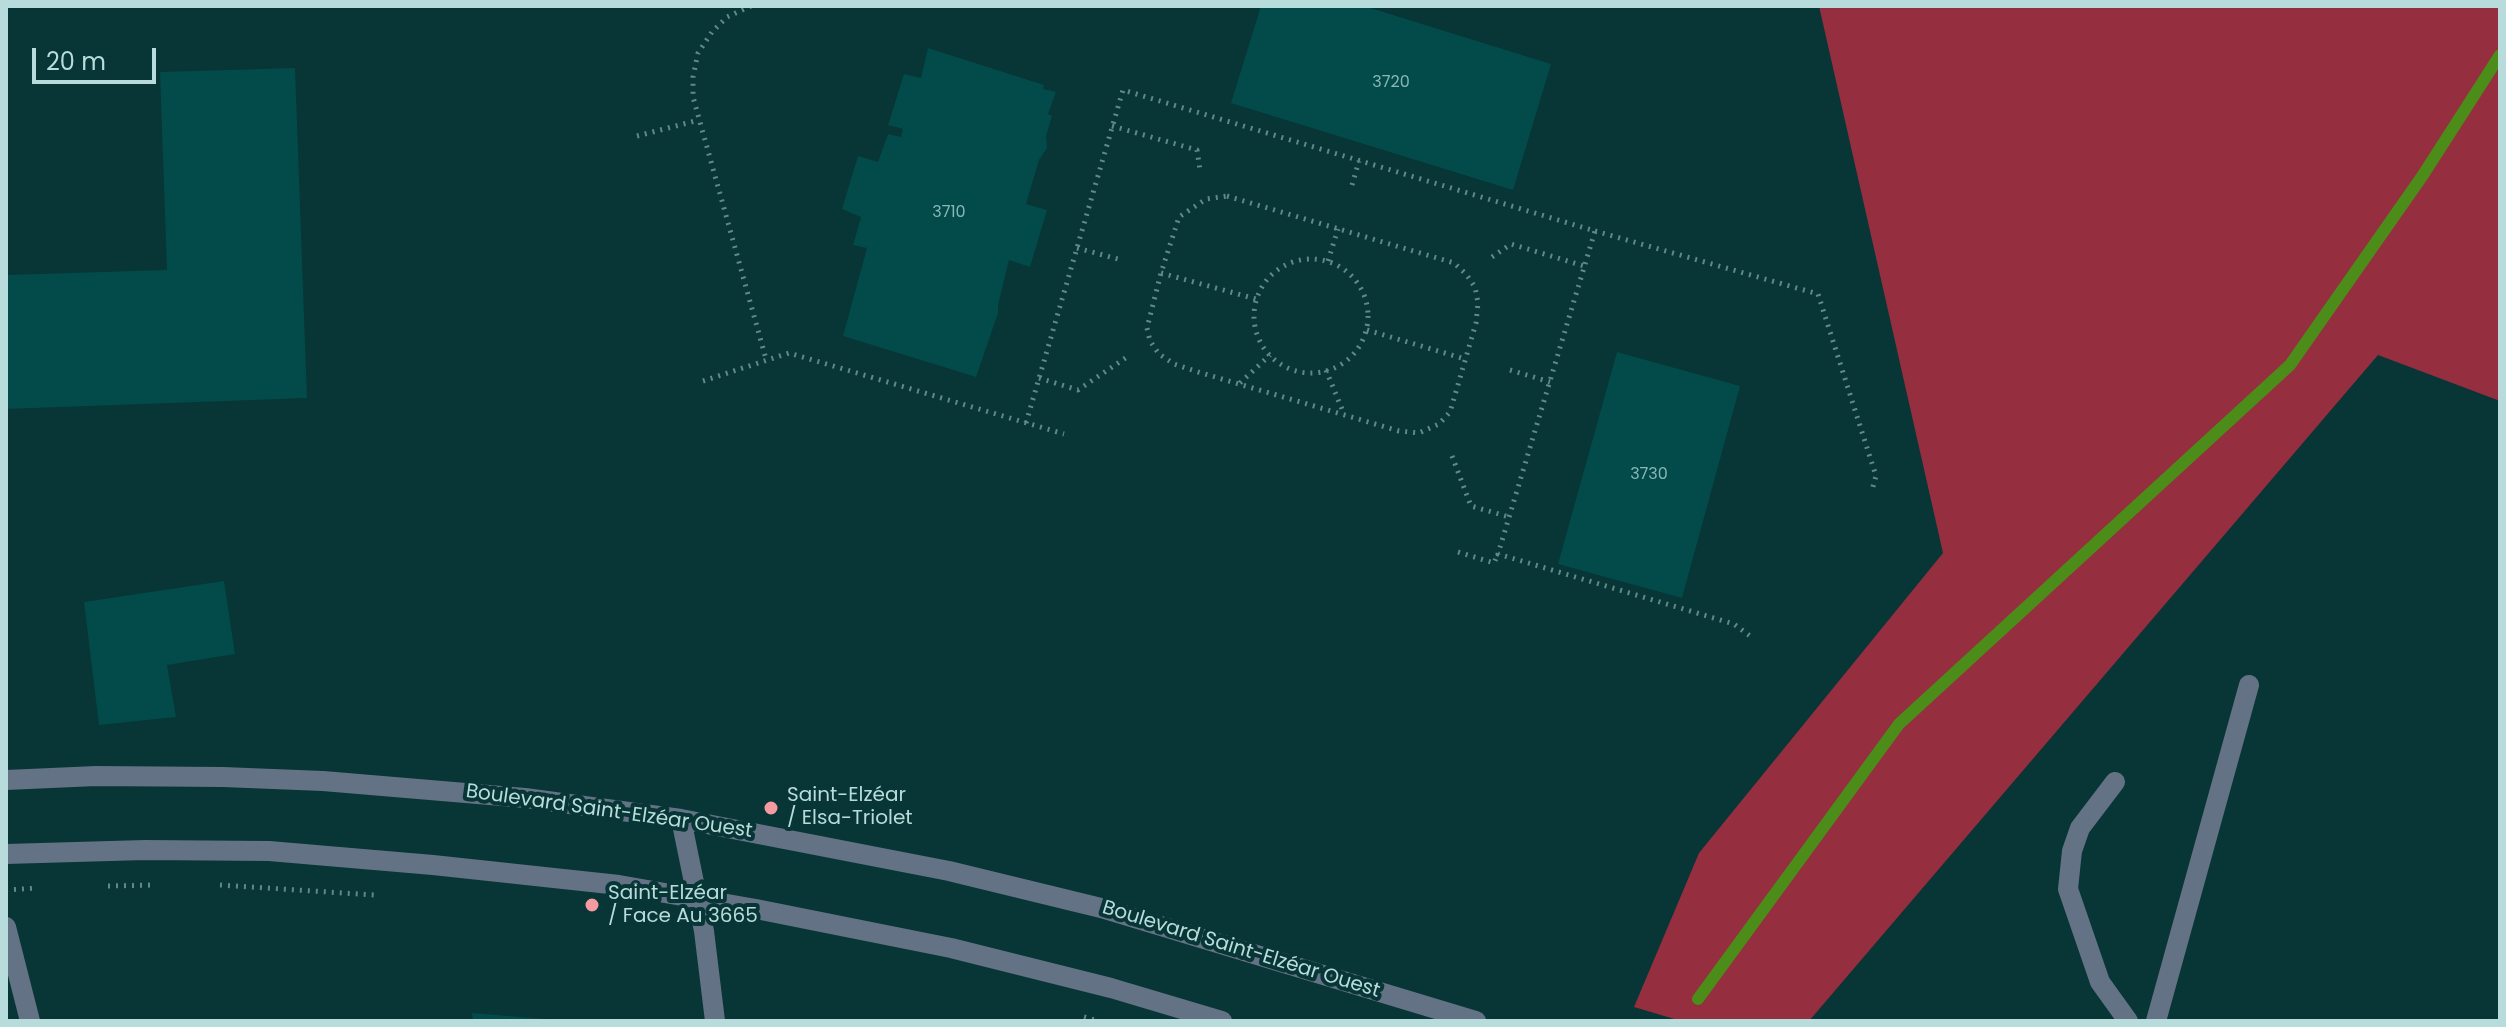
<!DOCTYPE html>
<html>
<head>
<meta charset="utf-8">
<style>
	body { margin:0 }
	#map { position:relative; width:2506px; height:1027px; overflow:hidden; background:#083535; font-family:Poppins,sans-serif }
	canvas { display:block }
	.frame { position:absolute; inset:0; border:8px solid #b7dcdb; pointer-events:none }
	.scale { position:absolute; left:32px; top:48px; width:124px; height:36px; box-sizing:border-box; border:4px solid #b7dcdb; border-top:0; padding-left:10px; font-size:24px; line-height:28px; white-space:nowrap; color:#b7dcdb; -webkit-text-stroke:6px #083535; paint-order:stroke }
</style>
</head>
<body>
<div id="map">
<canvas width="2506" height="1027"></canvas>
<div class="frame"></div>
<div class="scale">20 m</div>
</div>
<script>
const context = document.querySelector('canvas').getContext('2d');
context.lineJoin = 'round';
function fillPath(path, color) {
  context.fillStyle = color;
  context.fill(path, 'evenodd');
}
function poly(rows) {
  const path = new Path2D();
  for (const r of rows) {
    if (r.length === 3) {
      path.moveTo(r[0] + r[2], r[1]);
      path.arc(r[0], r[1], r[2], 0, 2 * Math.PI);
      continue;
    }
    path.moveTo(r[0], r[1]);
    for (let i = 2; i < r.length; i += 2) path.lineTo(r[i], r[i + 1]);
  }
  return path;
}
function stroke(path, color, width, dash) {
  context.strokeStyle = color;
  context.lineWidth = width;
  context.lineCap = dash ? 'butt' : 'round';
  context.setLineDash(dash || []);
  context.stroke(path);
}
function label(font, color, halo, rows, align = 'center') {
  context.font = font + ' Poppins,sans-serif';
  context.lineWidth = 8;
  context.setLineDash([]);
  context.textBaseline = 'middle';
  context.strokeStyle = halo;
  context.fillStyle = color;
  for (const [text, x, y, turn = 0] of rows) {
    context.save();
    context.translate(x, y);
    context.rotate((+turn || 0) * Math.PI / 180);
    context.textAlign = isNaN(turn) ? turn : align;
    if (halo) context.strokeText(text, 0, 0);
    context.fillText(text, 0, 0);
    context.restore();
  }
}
const green = poly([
	[1819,6,2500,6,2500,401,2378,355,1809,1021,1681,1021,1634,1007,1699,853,1943,553]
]);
const stream = poly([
	[1698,999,1899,724,2290,365,2423,175,2500,55]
]);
const building = poly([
	[1261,6,1364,6,1551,64,1513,190,1231,103],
	[928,48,1044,85,1043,89,1056,92,1048,114,1052,116,1046,136,1047,148,1039,160,1026,204,1047,210,1030,267,1009,260,998,305,998,313,976,377,843,336,867,248,853,245,861,217,842,209,858,156,878,162,888,134,901,137,903,129,888,125,904,74,921,78],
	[295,68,307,398,6,409,6,275,167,270,160,72],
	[1617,352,1740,386,1682,598,1558,564],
	[224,581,235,654,167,665,176,717,99,725,84,602],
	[472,1013,545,1019,545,1021,473,1021]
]);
const path = poly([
	[751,6,727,17,712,32,698,53,693,77,693,97,766,359],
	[1112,126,1197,150,1200,170],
	[637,136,699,120],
	[1352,185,1359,161],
	[1227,196,1454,263,1466,274,1475,287,1478,303,1476,323,1450,412,1439,424,1419,433,1399,431,1198,372,1174,364,1159,354,1150,341,1147,328,1161,273,1179,217,1206,199,1227,196],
	[1595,231,1818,294,1876,476,1872,490],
	[1077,248,1118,259],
	[1492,257,1511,244,1584,266],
	[1311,316,57],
	[1328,261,1338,229],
	[1161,273,1256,299],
	[1367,330,1465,359],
	[1326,370,1344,414],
	[1510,370,1550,382],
	[1039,378,1078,390,1127,357],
	[703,381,789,353,1064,434],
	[1240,383,1270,355],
	[1026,423,1123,90,1595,231,1498,554,1734,624,1750,636],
	[1452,456,1471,506,1509,517],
	[1458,552,1494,563,1498,554],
	[220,885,374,895],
	[108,886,154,885],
	[6,890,38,888],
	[1084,1017,1099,1021]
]);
const minor = poly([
	[6,780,96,776,223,777,323,781,525,798,681,819,949,871,1101,908,1476,1021],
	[2115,782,2080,828,2072,851,2068,889,2100,982,2128,1021],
	[681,819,704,931,715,1021],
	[6,854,145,850,269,851,433,865,619,885,756,909,951,948,1111,988,1222,1021],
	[6,927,30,1021],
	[2156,1021,2249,685]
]);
const markers = [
	[771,808,8,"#f49aa1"],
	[592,905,8,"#f49aa1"]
];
const numberNames = [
	["3720",1391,83],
	["3710",949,213],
	["3730",1649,475]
];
const poiNames = [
	["Saint-Elzéar",787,796],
	["/ Elsa-Triolet",787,819],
	["Saint-Elzéar",608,894],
	["/ Face Au 3665",608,917]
];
const streetNames = [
	["Boulevard Saint-Elzéar Ouest",609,812,8],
	["Boulevard Saint-Elzéar Ouest",1241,950,17]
];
fillPath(green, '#952e3f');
stroke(stream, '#4c8d19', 12);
fillPath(building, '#034a4a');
stroke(path, '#608988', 5, [2, 6]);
stroke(minor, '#637285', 20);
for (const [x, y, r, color] of markers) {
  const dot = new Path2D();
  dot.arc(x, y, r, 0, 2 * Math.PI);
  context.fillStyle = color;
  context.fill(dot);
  stroke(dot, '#083535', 3);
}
label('16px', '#8ab8b7', null, numberNames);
label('20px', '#b7dcdb', '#083535', poiNames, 'left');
label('20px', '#b7dcdb', '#083535', streetNames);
</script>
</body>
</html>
